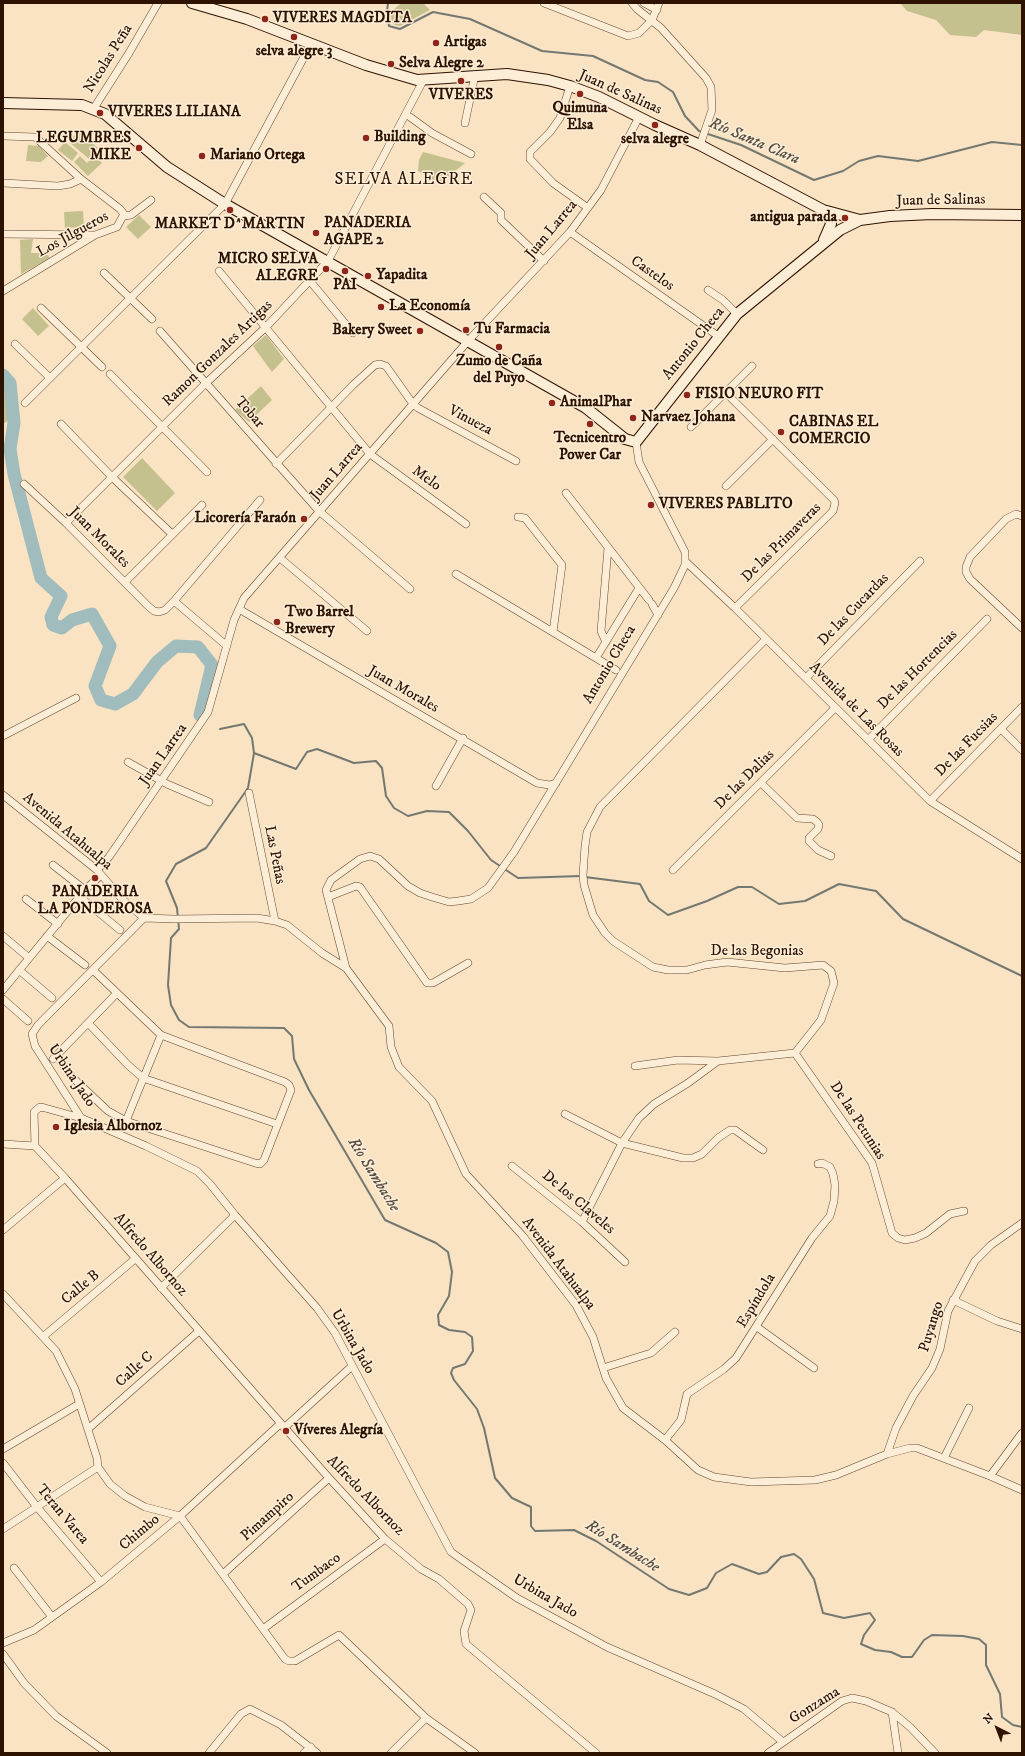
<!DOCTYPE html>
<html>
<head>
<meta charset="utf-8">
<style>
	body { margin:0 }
	#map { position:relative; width:1025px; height:1756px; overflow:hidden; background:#fae3c2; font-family:"IM FELL DW Pica",serif }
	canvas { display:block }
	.frame { position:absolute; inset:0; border:4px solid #2e1200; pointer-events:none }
	.north { position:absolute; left:977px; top:1708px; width:40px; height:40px; -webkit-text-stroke:3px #fcedd7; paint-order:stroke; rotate:318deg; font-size:11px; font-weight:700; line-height:16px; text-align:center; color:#2e1200 }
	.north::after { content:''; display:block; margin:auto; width:14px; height:18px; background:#2e1200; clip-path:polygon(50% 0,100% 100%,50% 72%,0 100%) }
</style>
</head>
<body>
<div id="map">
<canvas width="1025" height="1756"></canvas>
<div class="frame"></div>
<div class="north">N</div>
</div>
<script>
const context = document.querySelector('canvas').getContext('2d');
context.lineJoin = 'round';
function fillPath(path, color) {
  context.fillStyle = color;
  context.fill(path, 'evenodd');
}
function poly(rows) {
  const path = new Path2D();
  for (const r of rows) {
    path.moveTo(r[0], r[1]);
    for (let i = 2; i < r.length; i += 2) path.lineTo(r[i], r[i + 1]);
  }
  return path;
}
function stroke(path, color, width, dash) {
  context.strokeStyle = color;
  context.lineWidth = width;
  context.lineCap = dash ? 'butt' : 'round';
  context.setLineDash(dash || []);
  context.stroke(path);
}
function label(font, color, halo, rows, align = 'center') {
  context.font = font + ' "IM FELL DW Pica",serif';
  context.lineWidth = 3;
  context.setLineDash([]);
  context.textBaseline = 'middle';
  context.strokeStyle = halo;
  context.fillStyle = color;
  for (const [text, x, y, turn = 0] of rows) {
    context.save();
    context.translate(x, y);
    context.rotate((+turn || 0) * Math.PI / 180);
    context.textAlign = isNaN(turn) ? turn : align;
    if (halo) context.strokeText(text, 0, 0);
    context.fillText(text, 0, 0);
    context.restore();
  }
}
const green = poly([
	[401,3,423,3,430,10,400,26,395,25,392,22,390,13],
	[900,3,1022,3,1022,35,984,30,976,37,950,35,936,20,907,11],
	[78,131,98,148,89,159,69,142],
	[65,142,78,153,72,161,58,150],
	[28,145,39,146,48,156,41,162,26,161],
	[423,152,465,163,439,184,418,171,419,160],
	[95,155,102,163,88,176,74,162,80,156,87,163],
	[83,211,84,227,65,228,64,212],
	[139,215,151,227,138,239,126,227],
	[33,239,31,253,46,253,50,258,21,274,20,240],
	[33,308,49,326,38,336,22,319],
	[266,335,284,359,272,372,253,346],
	[3,382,6,385,14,417,3,424],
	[261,386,272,400,249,422,235,410],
	[142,458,175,493,157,511,123,477]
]);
const stream = poly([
	[388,3,387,11,389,26,400,29,433,12,470,19,542,51,593,56,645,80,658,82,673,92,685,116,699,131,741,145,814,180,843,171,859,161,878,156,918,161,992,142,1022,145],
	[220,729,244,724,252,738,254,753,248,788,206,848,176,864,166,881,177,908,179,929,171,938,168,985,171,1005,179,1020,189,1027,284,1028,292,1036,294,1059,309,1090,385,1220,436,1243,448,1252,452,1272,449,1296,438,1315,439,1325,449,1330,465,1332,472,1337,473,1351,465,1364,453,1368,451,1373,454,1380,477,1409,484,1428,495,1478,512,1498,531,1507,531,1526,535,1531,574,1530,596,1541,669,1589,689,1595,707,1588,716,1573,732,1564,759,1574,767,1572,781,1557,794,1554,801,1559,814,1579,823,1613,844,1618,870,1613,875,1620,864,1635,861,1644,875,1650,891,1652,902,1657,912,1657,924,1640,932,1635,963,1636,979,1639,986,1645,986,1665,1000,1694,1002,1717,1013,1725,1022,1727],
	[254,753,296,769,307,752,317,749,354,763,376,761,382,768,386,796,394,808,408,816,427,811,449,812,468,831,491,860,518,878,581,876],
	[585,877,640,884,649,901,668,915,707,901,738,887,752,887,779,904,805,901,839,884,876,891,903,919,1022,976]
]);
const river = poly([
	[3,375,10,383,14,423,10,449,14,474,41,578,61,596,51,617,53,625,62,628,72,620,92,614,110,646,95,686,101,700,115,704,133,694,157,662,176,646,198,647,212,665,200,715]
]);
const street = poly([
	[544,3,628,36,639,33,652,20,659,3],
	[632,3,637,9,661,28,706,78,711,87,712,110,700,145],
	[644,3,657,10],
	[570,86,560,118,550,132,530,152,530,159,553,183,588,208],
	[94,108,129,53,158,3],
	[410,117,432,133,471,154],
	[465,123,475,75],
	[3,136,35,137,81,179],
	[3,183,58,186,70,184,81,179,120,209,124,214,117,227,95,235,3,291],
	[484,197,501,213,501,220,544,261],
	[124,216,131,215,151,200],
	[570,232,718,336],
	[3,234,95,235],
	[219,271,370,454,466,524],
	[104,273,152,319],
	[310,281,353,333],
	[708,290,723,300,737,314],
	[41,308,102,367],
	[160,331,319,511,410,589],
	[15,344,50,378],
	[110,374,207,472],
	[725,392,834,500,835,503,833,511,735,608],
	[25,403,225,204,311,44],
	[61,424,112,477,172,534],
	[691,427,752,366],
	[276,464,353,385,375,365,380,364,386,366,413,404,418,408,516,461],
	[24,484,66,523,148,606,154,611,159,612,165,610,174,601,260,500],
	[726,486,773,439],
	[566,493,649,600],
	[1022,516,1016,514,1006,519,970,557,966,567,966,572,970,579,1022,628],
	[518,517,525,518,562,565,553,632],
	[66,523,205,384,266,327,328,261,423,81],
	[280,558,367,631],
	[686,562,735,608,930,801,1022,859],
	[456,574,616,670],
	[125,582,202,505],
	[174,601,227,646],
	[652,604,658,615],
	[239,609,537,783,549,785,556,783],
	[606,642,601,631,608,548],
	[596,658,639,588],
	[806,678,920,561],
	[1001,729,1022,750],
	[3,736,76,698],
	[868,740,987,619],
	[128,762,167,784,209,802],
	[761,783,797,818,813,819,817,822,819,825,818,829,809,838,809,841,818,850,831,856],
	[436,786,463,738],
	[249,793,275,921],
	[3,795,97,870,123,900,144,918,174,919,257,918,275,921,287,925,322,953,346,968,389,1026,391,1047,399,1067,432,1101,466,1174,522,1235,576,1305,593,1337,606,1378,623,1408,665,1440,698,1470,714,1477,751,1482,815,1480,836,1475,887,1454,910,1448,917,1448,990,1476,1022,1490],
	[930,801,1022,707],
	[53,865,85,890],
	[97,870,109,857,208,712,234,620,244,598,468,341,570,232,601,190,639,117],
	[673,870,835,708],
	[80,897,120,930],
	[328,897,356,886,360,887,427,983,433,983,468,963],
	[26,899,58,924],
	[3,936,29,958],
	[47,936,85,965],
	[346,968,326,890,331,880,360,859,370,856,379,859,408,886,420,893,432,897,449,902,458,901,471,899,488,888,514,852,674,588,685,565,685,552,639,462,636,442],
	[19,970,52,998],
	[3,990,85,890,101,875],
	[3,999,28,1021],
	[89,1024,128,1065,143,1078,277,1124],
	[795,1053,872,1163,892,1233,898,1238,905,1240,915,1238,926,1233,950,1214,964,1211],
	[57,1056,73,1078,108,1111,126,1121,255,1163,260,1164,264,1160,291,1090,289,1085,285,1082,161,1035,93,970],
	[53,1059,117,993],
	[635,1066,678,1060,718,1061],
	[565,1114,622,1143,683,1158,693,1158,702,1154,718,1138,730,1130,735,1130,763,1150],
	[81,1118,35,1046,32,1034,38,1025,144,918],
	[126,1121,161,1035],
	[3,1144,35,1146,34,1112,40,1107,45,1108,81,1118,146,1146,197,1171,210,1184,235,1215,317,1308,335,1333,451,1552,517,1598,607,1647,715,1694,744,1709,783,1742],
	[35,1146,65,1178,329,1478,385,1539,421,1569,439,1579,468,1604,471,1610,464,1631,466,1644,596,1753],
	[512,1166,582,1222,625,1262],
	[582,1222,622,1143,639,1118,654,1104,688,1083,718,1061,795,1053,821,1020,834,983,831,971,823,965,785,968,727,962,705,965,687,970,668,970,653,967,613,941,605,933,593,915,584,885,583,875,585,846,587,832,600,807,766,639],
	[3,1230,65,1178],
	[161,1288,235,1215],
	[3,1294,56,1351,75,1389,97,1458,98,1467,110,1484,125,1496,145,1507,180,1516,285,1659,289,1661,295,1661,339,1635,426,1718,475,1753],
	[953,1300,997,1321,1022,1329],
	[757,1327,814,1368],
	[44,1336,135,1259],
	[603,1368,651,1353,675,1332],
	[284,1428,352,1366],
	[88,1429,199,1331],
	[665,1440,681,1420,687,1394,724,1369,736,1358,812,1238,830,1216,834,1201,835,1185,833,1174,830,1167,822,1163,818,1164],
	[3,1449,79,1404],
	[887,1454,896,1428,913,1396,932,1368,940,1349,948,1311,975,1261,991,1245,1022,1223],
	[944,1458,969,1408],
	[3,1463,37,1507,101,1582],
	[990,1476,1022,1433],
	[3,1529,98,1467],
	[14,1568,52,1617],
	[223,1574,329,1478],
	[263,1629,385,1539],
	[3,1643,34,1630,101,1582,180,1516,280,1424],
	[3,1654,24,1683,56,1716,107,1753],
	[892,1712,898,1753],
	[209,1753,241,1714,250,1709,281,1725,317,1753],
	[304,1753,311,1747],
	[391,1753,426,1718],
	[768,1753,842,1701,852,1698,866,1701,892,1712,910,1727,935,1753]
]);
const secondary = poly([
	[192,3,247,19,366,65,417,80,507,74,548,80,570,86,599,97,655,125,700,145,823,210,860,220],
	[3,103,82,105,105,114,167,167,225,204,586,408,625,439,636,442,737,314,840,230,860,220,890,216,932,214,1022,215],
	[823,211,830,218,831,224,824,240]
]);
const markers = [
	[265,19,4,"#8f2418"],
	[294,37,4,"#8f2418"],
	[436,43,4,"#8f2418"],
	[391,64,4,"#8f2418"],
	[461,81,4,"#8f2418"],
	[580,94,4,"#8f2418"],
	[100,113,4,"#8f2418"],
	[655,125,4,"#8f2418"],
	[366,138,4,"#8f2418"],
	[139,148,4,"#8f2418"],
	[202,156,4,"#8f2418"],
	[230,210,4,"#8f2418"],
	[845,218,4,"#8f2418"],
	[316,233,4,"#8f2418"],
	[326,269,4,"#8f2418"],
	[345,271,4,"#8f2418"],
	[368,276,4,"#8f2418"],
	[381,307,4,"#8f2418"],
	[466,330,4,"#8f2418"],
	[420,331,4,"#8f2418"],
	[499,347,4,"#8f2418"],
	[687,395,4,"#8f2418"],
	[552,403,4,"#8f2418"],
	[633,418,4,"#8f2418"],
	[590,424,4,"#8f2418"],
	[781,432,4,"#8f2418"],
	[651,505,4,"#8f2418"],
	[304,519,4,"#8f2418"],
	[277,622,4,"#8f2418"],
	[95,878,4,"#8f2418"],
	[56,1127,4,"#8f2418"],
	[286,1431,4,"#8f2418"]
];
const poiNames = [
	["VIVERES MAGDITA",273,19],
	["Artigas",444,43],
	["selva alegre 3",294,52,"center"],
	["Selva Alegre 2",399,64],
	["VIVERES",461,96,"center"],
	["Quimuna",580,109,"center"],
	["Elsa",580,126,"center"],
	["VIVERES LILIANA",108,113],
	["Building",374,138],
	["LEGUMBRES",131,139,"right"],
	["MIKE",131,156,"right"],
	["selva alegre",655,140,"center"],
	["Mariano Ortega",210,156],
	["antigua parada",837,218,"right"],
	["PANADERIA",324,224],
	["AGAPE 2",324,241],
	["MARKET D^MARTIN",230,225,"center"],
	["MICRO SELVA",318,260,"right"],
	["ALEGRE",318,277,"right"],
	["Yapadita",376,276],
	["PAI",345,286,"center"],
	["La Economía",389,307],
	["Tu Farmacia",474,330],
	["Bakery Sweet",412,331,"right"],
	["Zumo de Caña",499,362,"center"],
	["del Puyo",499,379,"center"],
	["FISIO NEURO FIT",695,395],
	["AnimalPhar",560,403],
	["Narvaez Johana",641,418],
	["CABINAS EL",789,423],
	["COMERCIO",789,440],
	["Tecnicentro",590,439,"center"],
	["Power Car",590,456,"center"],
	["VIVERES PABLITO",659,505],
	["Licorería Faraón",296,519,"right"],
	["Two Barrel",285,613],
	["Brewery",285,630],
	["PANADERIA",95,893,"center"],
	["LA PONDEROSA",95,910,"center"],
	["Iglesia Albornoz",64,1127],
	["Víveres Alegría",294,1431]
];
const streetNames = [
	["Nicolas Peña",109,59,-58],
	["Juan de Salinas",620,93,24],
	["Juan de Salinas",941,201,-1],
	["Juan Larrea",552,230,-50],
	["Los Jilgueros",73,235,-29],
	["Castelos",652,274,35],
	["Antonio Checa",694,344,-51],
	["Ramon Gonzales Artigas",218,354,-44],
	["Tobar",249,413,49],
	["Vinueza",470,421,28],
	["Juan Larrea",337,472,-49],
	["Melo",426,479,36],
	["Juan Morales",99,538,45],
	["De las Primaveras",782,543,-45],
	["De las Cucardas",854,610,-46],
	["Antonio Checa",610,665,-59],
	["De las Hortencias",918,670,-45],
	["Juan Morales",403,690,30],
	["Avenida de Las Rosas",856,710,45],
	["De las Fucsias",967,745,-46],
	["Juan Larrea",164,755,-55],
	["De las Dalias",745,780,-45],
	["Avenida Atahualpa",67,832,40],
	["Las Peñas",274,855,79],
	["De las Begonias",757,952],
	["Urbina Jado",71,1076,56],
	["De las Petunias",857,1121,57],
	["De los Claveles",578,1203,40],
	["Alfredo Albornoz",150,1255,49],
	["Avenida Atahualpa",558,1264,53],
	["Calle B",81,1288,-40],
	["Espíndola",757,1301,-59],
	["Puyango",932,1327,-73],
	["Urbina Jado",352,1342,60],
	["Calle C",135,1370,-42],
	["Alfredo Albornoz",365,1496,46],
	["Teran Varea",62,1515,50],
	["Pimampiro",268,1517,-42],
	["Chimbo",140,1533,-40],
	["Tumbaco",317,1573,-36],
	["Urbina Jado",545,1597,30],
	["Gonzama",815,1706,-32]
];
const waterNames = [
	["Río Santa Clara",754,142,23],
	["Río Sambache",373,1175,58],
	["Río Sambache",622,1547,32]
];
const quarterNames = [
	["SELVA ALEGRE",404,180]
];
fillPath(green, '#c5c18e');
stroke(stream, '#737871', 2);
stroke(river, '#a1bcbc', 13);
stroke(street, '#614630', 8);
stroke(secondary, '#2e1200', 12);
stroke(street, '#fcedd7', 7);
stroke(secondary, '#fcedd7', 10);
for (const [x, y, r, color] of markers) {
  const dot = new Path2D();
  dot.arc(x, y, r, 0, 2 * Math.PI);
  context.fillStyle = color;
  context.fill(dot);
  stroke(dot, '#fcedd7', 1.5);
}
label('bold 15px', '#2e1200', '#fcedd7', poiNames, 'left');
label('15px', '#2e1200', '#fcedd7', streetNames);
label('italic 16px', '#564e42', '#fcedd7', waterNames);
context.letterSpacing = '1px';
label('17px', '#2e1200', '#fcedd7', quarterNames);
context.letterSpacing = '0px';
</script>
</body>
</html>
